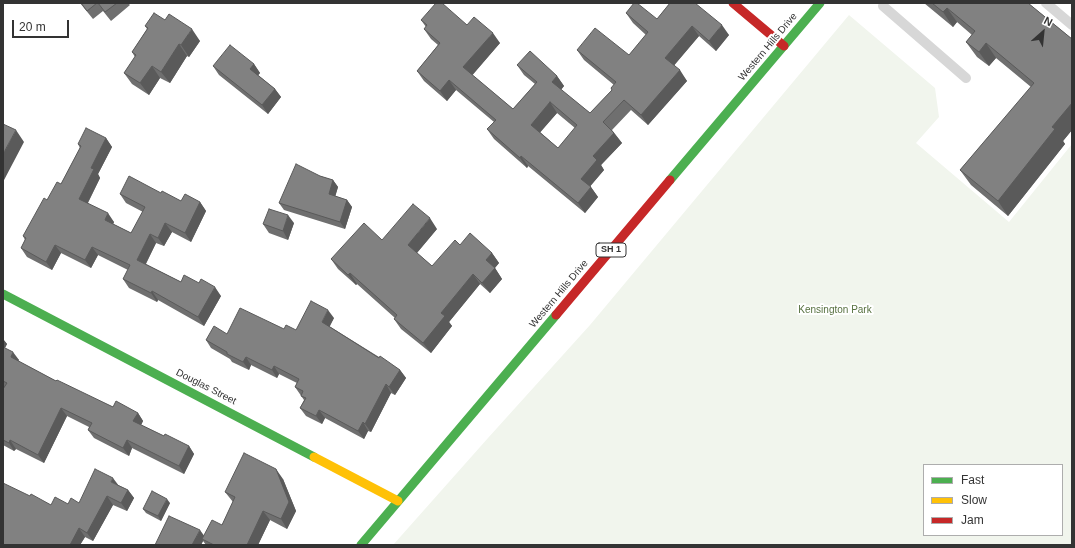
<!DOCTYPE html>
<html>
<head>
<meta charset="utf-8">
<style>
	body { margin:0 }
	#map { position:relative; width:1075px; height:548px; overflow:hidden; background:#fff; font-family:Arial,sans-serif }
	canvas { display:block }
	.frame { position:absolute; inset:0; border:4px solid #333; pointer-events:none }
	.legend { position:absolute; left:923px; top:464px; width:140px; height:72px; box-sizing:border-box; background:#fff; border:1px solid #adadad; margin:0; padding:5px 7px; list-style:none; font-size:12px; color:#333 }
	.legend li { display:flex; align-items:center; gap:8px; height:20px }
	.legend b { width:20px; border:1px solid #adadad }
	.north { position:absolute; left:1023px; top:12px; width:40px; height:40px; -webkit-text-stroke:3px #fff; paint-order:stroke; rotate:27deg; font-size:11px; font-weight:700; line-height:16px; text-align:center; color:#333 }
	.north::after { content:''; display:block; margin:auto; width:14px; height:18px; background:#333; clip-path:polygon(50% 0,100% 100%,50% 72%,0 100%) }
	.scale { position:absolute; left:12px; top:20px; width:57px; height:18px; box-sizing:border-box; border:2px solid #333; border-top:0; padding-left:5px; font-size:12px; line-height:14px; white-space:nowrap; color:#333; -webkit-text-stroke:3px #fff; paint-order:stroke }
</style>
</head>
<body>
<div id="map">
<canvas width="1075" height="548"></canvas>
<div class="frame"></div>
<ul class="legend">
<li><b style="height:5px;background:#4caf50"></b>Fast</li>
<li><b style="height:5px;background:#ffc107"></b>Slow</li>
<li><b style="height:5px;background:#c62828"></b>Jam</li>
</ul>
<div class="north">N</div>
<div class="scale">20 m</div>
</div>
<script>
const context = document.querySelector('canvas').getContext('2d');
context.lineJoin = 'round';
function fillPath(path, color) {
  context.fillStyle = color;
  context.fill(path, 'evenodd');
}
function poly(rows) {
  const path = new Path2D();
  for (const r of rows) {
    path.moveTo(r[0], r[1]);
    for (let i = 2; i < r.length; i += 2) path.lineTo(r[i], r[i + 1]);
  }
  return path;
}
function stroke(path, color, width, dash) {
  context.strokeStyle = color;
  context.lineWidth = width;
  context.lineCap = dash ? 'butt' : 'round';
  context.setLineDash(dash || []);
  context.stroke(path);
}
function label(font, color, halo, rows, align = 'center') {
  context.font = font + ' Arial,sans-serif';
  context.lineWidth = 4;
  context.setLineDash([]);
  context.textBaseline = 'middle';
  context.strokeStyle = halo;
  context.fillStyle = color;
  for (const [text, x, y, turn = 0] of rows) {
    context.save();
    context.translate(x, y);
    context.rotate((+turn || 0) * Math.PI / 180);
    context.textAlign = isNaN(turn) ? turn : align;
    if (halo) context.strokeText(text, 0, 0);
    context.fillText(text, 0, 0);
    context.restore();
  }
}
const green = poly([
	[849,15,935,88,939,117,916,143,1009,222,1072,144,1072,545,393,545,488,438,590,325],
	[924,465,1062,465,1062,535,924,535]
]);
const lane = poly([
	[1046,3,1072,25],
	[883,6,966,78]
]);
const fast = poly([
	[670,180,820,3],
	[3,294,314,457],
	[361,545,556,315]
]);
const slow = poly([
	[314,457,398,501]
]);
const jam = poly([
	[733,3,784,46],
	[556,315,670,180]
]);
const wall = poly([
	[80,3,128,3,130,5,111,21,103,11,93,19],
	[670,3,729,35,716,51,699,36,674,65,687,81,648,125,631,110,612,130,622,143,601,165,604,170,590,186,598,197,585,213,528,166,527,168,494,139,487,129,494,122,456,90,447,101,424,81,417,71,438,45,431,39,424,29,426,27,421,20,467,25,500,43,472,75,513,109,535,84,524,75,517,65,557,76,564,86,561,90,590,113,612,90,611,88,614,85,584,60,577,50,629,55,646,35,633,23,626,13,657,19],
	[557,113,575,128,558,148,540,132],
	[924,3,1028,3,1072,39,1072,130,1063,141,1065,144,1008,216,971,185,960,170,1031,87,996,58,989,66,977,57,966,42,972,35,957,22,953,27],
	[165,20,200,41,189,57,187,56,170,83,160,78,149,95,132,84,124,73,135,57,132,52,147,29,145,26],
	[254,64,260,73,258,75,275,89,281,97,268,114,219,75,213,66],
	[106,138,112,147,98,174,100,178,88,203,114,222,113,224,131,233,143,212,126,203,120,194,161,193,181,201,200,202,206,211,191,242,172,232,164,246,156,243,146,264,181,282,221,296,204,326,158,300,157,302,129,288,123,279,128,270,98,255,91,268,61,253,52,270,27,257,21,248,25,240,23,236,47,200,61,184,80,148,78,144],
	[320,176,333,180,338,187,335,196,347,200,352,207,345,229,284,210,279,203],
	[294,223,288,240,269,233,263,224],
	[437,229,417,253,432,266,460,245,492,253,499,263,495,268,502,279,490,293,480,284,449,322,452,326,431,353,401,329,394,319,395,318,357,284,356,285,338,269,331,259,382,240],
	[334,318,329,326,400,370,406,378,395,395,391,393,371,432,368,431,364,439,325,418,322,424,306,416,300,408,304,400,295,387,297,383,279,374,277,378,251,365,249,370,232,362,230,359,211,348,206,340,227,334,284,329,296,330],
	[3,339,7,344,5,348,19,360,18,361,56,381,113,407,138,413,143,421,141,425,164,436,189,446,194,454,184,474,132,448,129,456,94,438,88,430,89,427,67,416,44,463,16,449,14,451,3,445,3,389,4,387,3,386],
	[283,479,296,511,287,529,270,520,258,545,206,545,203,541,201,545,155,545,204,536,222,525,233,502,225,492],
	[118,485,128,490,134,498,127,511,113,505,93,541,85,537,80,545,3,545,30,496,51,505,79,503],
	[170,503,161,521,146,513,143,509]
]);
const shadedWall = poly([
	[947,8,957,22,953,27,943,12],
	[722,25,729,35,716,51,709,41],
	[692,26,699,36,672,68,665,58],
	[192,29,200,41,189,57,181,45],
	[493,33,500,43,470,78,463,67],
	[986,43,996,58,989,66,979,52],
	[179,44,187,56,170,83,161,72],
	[254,64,260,73,256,78,250,69],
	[152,66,160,78,149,95,140,83],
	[680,70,687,81,648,125,641,115],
	[557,76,564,86,559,92,552,82],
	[449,80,456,90,447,101,440,91],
	[275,89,281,97,268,114,262,105],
	[550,102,557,113,538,135,531,125],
	[1072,103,1072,130,1063,141,1065,144,1008,216,998,201,1052,127],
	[16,130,24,142,3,182,3,154],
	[614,133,622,143,601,165,604,170,588,189,581,179,593,156],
	[106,138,112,147,98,174,100,178,85,208,79,199,91,168],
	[521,156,528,166,527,168,520,158],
	[333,180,338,187,334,201,329,194],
	[591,187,598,197,585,213,578,203],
	[347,200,352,207,345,229,340,222],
	[200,202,206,211,191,242,185,233],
	[108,213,114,222,111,229,105,220],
	[288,215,294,223,288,240,283,231],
	[430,218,437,229,415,255,408,245],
	[165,223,172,232,164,246,158,238],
	[150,234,156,243,143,269,137,260],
	[55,245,61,253,52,270,46,262],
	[92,247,98,255,91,268,85,260],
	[492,253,499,263,493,270,486,260],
	[495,268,502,279,490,293,482,283],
	[350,273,357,284,356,285,348,275],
	[473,274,480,284,449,322,452,326,431,353,423,343,441,313],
	[215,287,221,296,204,326,198,317],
	[152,291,158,300,157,302,151,293],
	[328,310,334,318,328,330,322,322],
	[3,339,7,344,3,351],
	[13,352,19,360,16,365,11,357],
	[246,357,251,365,249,370,243,362],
	[274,366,279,374,277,378,272,370],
	[400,370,406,378,395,395,389,387],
	[386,384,391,393,371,432,365,424],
	[61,408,67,416,44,463,38,455],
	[319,410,325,418,322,424,316,416],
	[138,413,143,421,139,429,133,421],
	[363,422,368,431,364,439,358,431],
	[10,440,16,449,14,451,9,443],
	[127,440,132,448,129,456,123,448],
	[189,446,194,454,184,474,179,466],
	[276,469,283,479,296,511,287,529,281,519],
	[113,478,119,486,111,482],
	[128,490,134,498,127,511,121,503],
	[107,496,113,505,93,541,87,533],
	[167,499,170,503,161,521,158,516],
	[263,511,270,520,258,545,247,545],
	[79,528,85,537,80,545,70,545],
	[200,530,205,537,202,539,203,541,201,545,192,545]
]);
const building = poly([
	[81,3,97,3,87,11,81,3],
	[98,3,117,3,105,12,98,3],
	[436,3,442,3,467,25,474,17,493,33,463,67,513,109,537,82,517,65,530,51,557,76,552,82,590,113,612,90,611,88,616,82,577,50,595,28,629,55,648,32,626,13,634,3,637,3,657,19,670,3,695,3,722,25,709,41,692,26,665,58,680,70,641,115,624,100,603,122,614,133,593,156,597,160,581,179,591,187,578,203,521,156,520,158,487,129,496,120,449,80,440,91,417,71,440,43,424,29,427,25,421,20,436,3],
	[550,102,577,125,558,148,531,125,550,102],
	[932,3,1028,3,1072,39,1072,103,1052,127,1055,129,998,201,960,170,1034,83,986,43,979,52,966,42,975,31,947,8,943,12,932,3],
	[154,13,165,20,169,14,192,29,181,45,179,44,161,72,152,66,140,83,124,73,136,55,132,52,148,28,145,26,154,13],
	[230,45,254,64,250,69,275,89,262,105,213,66,230,45],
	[3,124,16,130,3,154,3,124],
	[86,128,106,138,91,168,94,169,79,199,108,213,105,220,131,233,145,207,120,194,129,176,161,193,162,191,181,201,185,194,200,202,185,233,165,223,158,238,150,234,137,260,181,282,184,275,199,283,201,279,215,287,198,317,152,291,151,293,123,279,130,265,92,247,85,260,55,245,46,262,21,248,26,238,23,236,44,198,47,200,57,182,61,184,81,146,78,144,86,128],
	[296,164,320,176,333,180,329,194,347,200,340,222,279,203,296,164],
	[413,204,430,218,408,245,432,266,455,240,460,245,470,233,492,253,486,260,495,268,482,283,473,274,441,313,445,316,423,343,394,319,397,315,350,273,348,275,331,259,364,223,382,240,413,204],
	[269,209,288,215,283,231,263,224,269,209],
	[311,301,328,310,322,322,379,358,380,356,400,370,389,387,386,384,365,424,363,422,358,431,319,410,316,416,300,408,306,398,301,396,303,391,295,387,299,379,274,366,272,370,246,357,243,362,227,354,227,352,206,340,214,326,227,334,240,308,284,329,286,325,296,330,311,301],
	[3,347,13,352,11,357,56,381,57,380,113,407,116,401,138,413,133,421,164,436,165,434,189,446,179,466,127,440,123,448,88,430,92,423,61,408,38,455,10,440,9,443,3,440,3,389,7,383,3,381,3,347],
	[244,453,276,469,289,502,281,519,263,511,247,545,214,545,202,539,212,520,222,525,235,497,225,492,244,453],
	[95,469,113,478,111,482,128,490,121,503,107,496,87,533,79,528,70,545,3,545,3,483,30,496,31,494,51,505,55,497,68,504,71,498,79,503,95,469],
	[152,491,167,499,158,516,143,509,152,491],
	[169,516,200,530,192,545,155,545,169,516]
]);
const shields = [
	[611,250,30]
];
const shieldNames = [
	["SH 1",611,250]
];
const streetNames = [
	["Western Hills Drive",768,47,-50],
	["Western Hills Drive",559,294,-50],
	["Douglas Street",206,387,27]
];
const parkNames = [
	["Kensington Park",835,310]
];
fillPath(green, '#f1f5ed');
stroke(lane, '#d7d7d7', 10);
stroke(fast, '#4caf50', 9);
stroke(slow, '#ffc107', 9);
stroke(jam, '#c62828', 9);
fillPath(wall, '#6f6f6f');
fillPath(shadedWall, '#5a5a5a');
fillPath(building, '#818181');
stroke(building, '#5a5a5a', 1);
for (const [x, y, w] of shields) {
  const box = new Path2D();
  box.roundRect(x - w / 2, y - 7, w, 14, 3);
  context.fillStyle = '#fff';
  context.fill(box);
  stroke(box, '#333', 1);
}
label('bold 9px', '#333', null, shieldNames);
label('10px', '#333', '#fff', streetNames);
label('10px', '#56703f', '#fff', parkNames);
</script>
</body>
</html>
